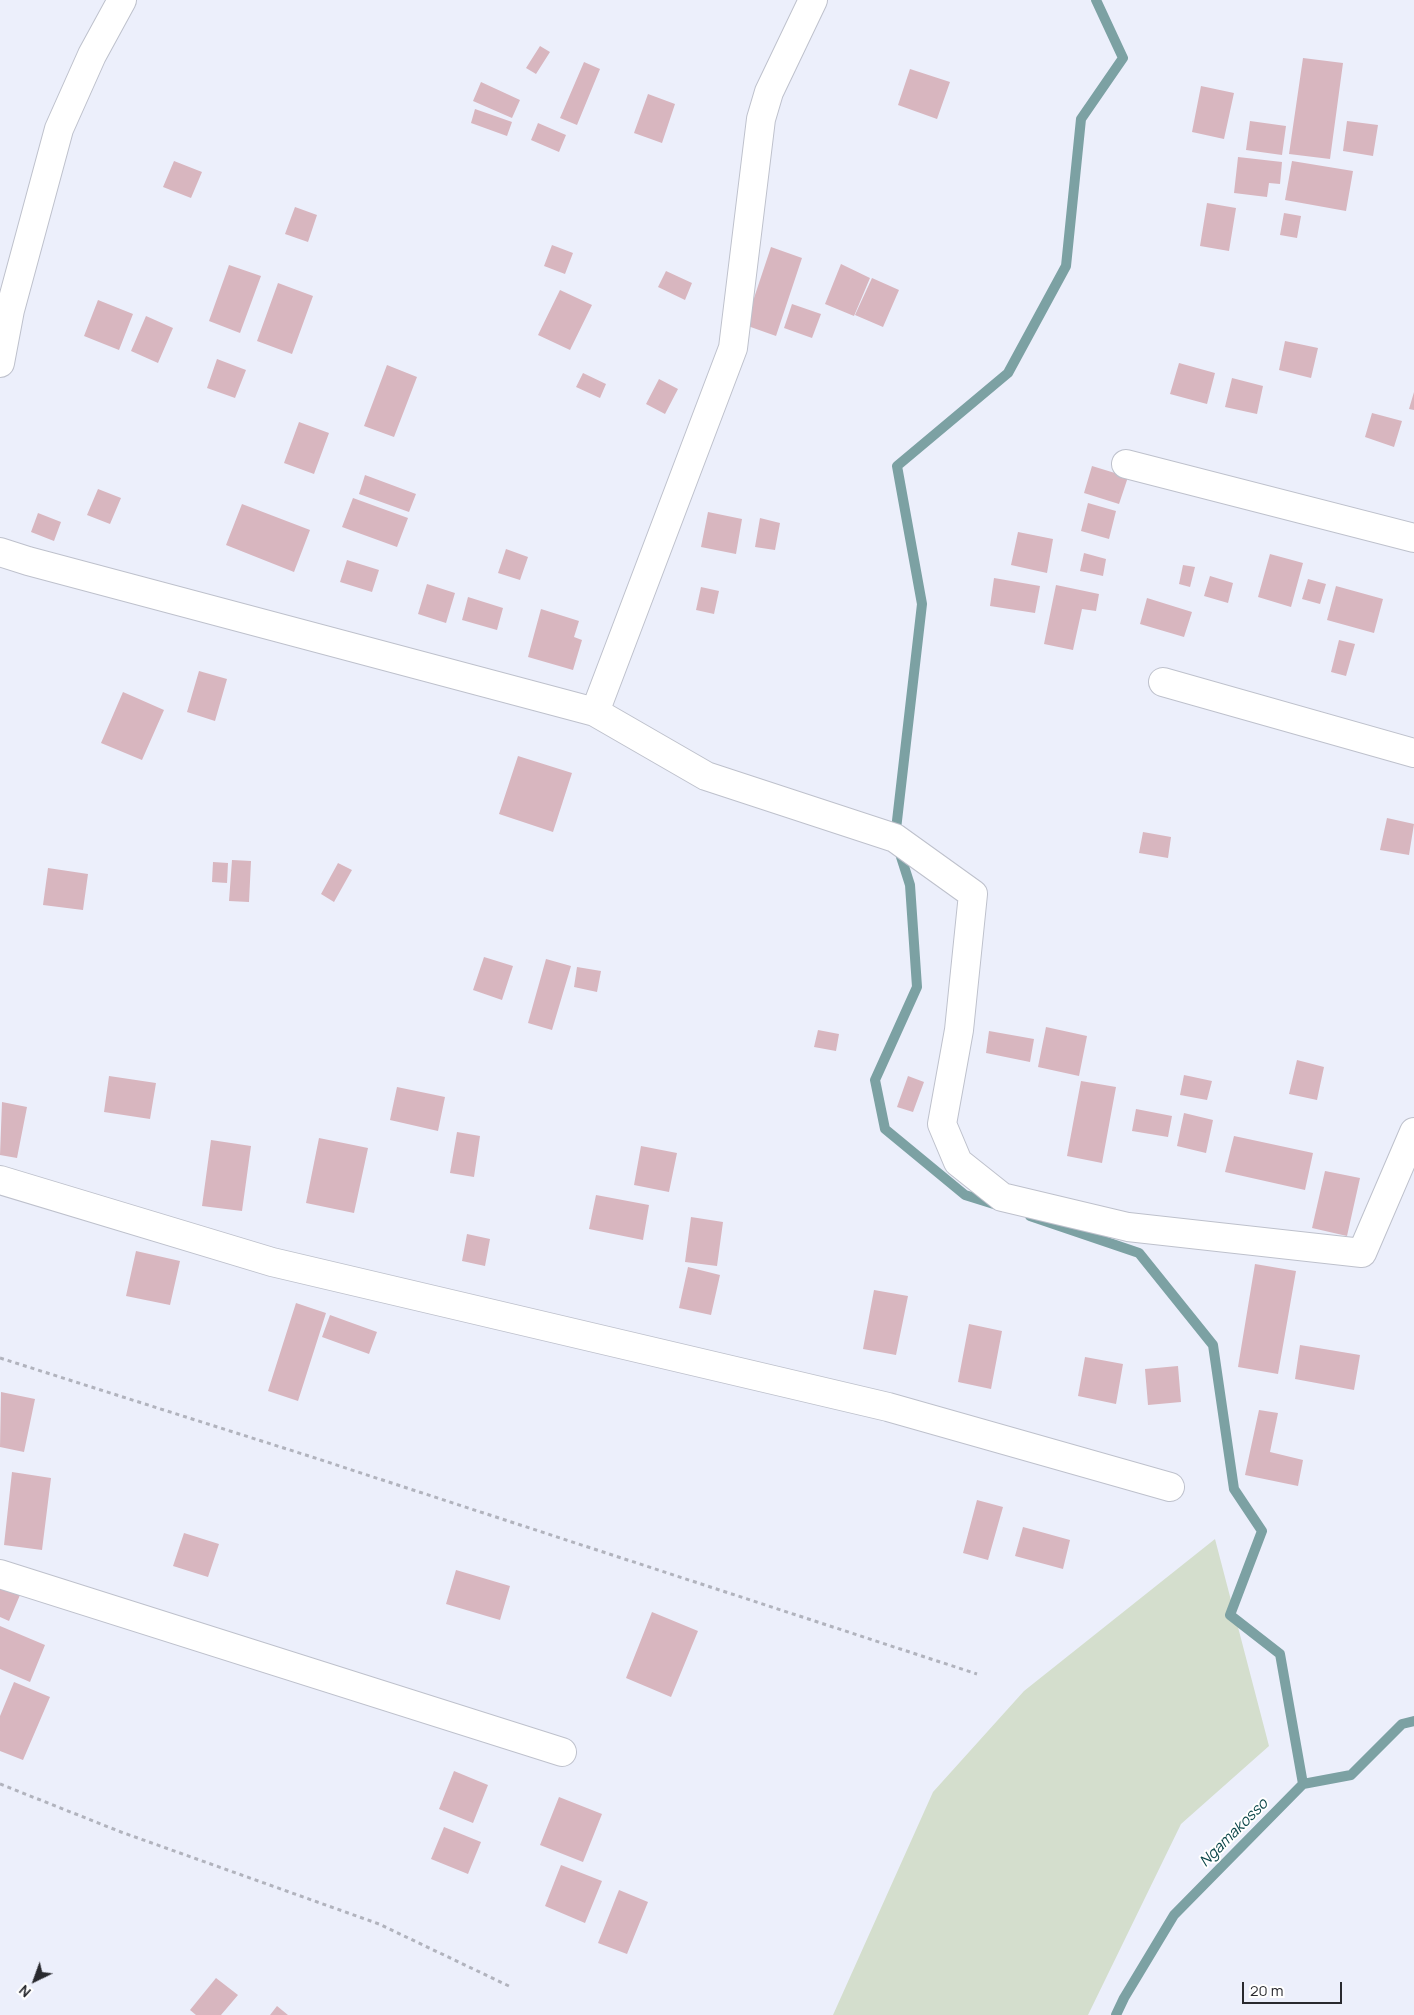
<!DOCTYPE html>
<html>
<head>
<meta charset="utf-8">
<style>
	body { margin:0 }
	#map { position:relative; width:1414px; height:2015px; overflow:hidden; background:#eceffb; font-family:Manrope,sans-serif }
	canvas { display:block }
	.north { position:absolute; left:10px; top:1955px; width:50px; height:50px; -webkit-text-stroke:4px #fff; paint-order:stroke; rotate:222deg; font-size:14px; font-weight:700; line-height:20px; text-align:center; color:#28292e }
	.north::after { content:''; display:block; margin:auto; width:18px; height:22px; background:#28292e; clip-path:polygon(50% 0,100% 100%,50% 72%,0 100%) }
	.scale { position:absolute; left:1242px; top:1982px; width:100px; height:22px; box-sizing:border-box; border:2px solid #28292e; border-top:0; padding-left:6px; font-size:15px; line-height:18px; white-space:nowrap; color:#28292e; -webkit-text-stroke:4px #fff; paint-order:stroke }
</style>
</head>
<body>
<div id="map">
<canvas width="1414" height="2015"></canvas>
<div class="north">N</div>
<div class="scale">20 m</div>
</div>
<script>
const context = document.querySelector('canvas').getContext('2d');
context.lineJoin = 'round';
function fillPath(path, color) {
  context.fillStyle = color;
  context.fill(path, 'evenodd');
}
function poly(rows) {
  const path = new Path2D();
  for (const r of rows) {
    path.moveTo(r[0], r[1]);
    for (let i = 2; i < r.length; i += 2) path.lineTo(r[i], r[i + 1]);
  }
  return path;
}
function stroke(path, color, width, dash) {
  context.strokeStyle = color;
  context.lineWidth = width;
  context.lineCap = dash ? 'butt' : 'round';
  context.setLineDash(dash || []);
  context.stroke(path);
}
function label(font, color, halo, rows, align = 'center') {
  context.font = font + ' Manrope,sans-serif';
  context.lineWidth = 4;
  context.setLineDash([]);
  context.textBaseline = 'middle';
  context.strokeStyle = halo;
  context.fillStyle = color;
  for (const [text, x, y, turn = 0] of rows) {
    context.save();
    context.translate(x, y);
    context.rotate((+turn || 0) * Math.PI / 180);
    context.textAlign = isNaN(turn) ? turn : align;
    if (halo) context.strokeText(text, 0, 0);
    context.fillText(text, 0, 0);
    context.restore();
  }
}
const green = poly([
	[1215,1539,1269,1746,1181,1824,1088,2015,833,2015,933,1792,1024,1691]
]);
const stream = poly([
	[997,1205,965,1195,885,1129,875,1080,917,987,910,885,895,838,922,604,897,466,1008,373,1066,266,1081,119,1123,58,1096,0],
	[1030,1216,1139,1253,1213,1345,1234,1489,1262,1531,1230,1615,1280,1654,1303,1784],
	[1116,2015,1124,1998,1174,1915,1303,1784,1351,1775,1402,1724,1414,1721]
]);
const building = poly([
	[540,46,550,52,536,74,526,68],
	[1303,58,1343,63,1330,159,1289,154],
	[584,62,600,69,577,125,560,118],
	[910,69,950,82,937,119,898,105],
	[481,82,520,100,512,118,473,101],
	[1201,86,1234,93,1224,139,1192,132],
	[648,94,675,104,662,143,634,133],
	[475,109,512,122,507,136,471,123],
	[1250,121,1286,126,1282,155,1246,150],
	[1347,121,1378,125,1373,156,1343,151],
	[538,123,566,135,559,152,531,140],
	[1238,157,1282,162,1280,184,1269,183,1267,197,1234,193],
	[174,161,202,172,191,198,163,187],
	[1292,161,1353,171,1346,211,1285,200],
	[1207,203,1236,208,1229,251,1200,246],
	[295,207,317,215,308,242,285,234],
	[1284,213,1301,216,1297,238,1280,235],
	[552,245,573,253,565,274,544,266],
	[771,247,802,258,776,336,745,325],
	[841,264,870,278,854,316,825,304],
	[229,265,261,276,240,333,209,321],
	[666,271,692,283,685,300,658,287],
	[872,278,899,290,883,327,855,315],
	[278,283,313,296,292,354,257,341],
	[560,290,592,305,570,350,538,335],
	[98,300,133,314,119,350,84,336],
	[792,304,821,314,812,338,784,328],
	[146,316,173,328,158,363,131,351],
	[1285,341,1318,348,1311,378,1279,370],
	[217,359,246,370,235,398,207,388],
	[1179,363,1215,373,1207,404,1170,394],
	[387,365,417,377,394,437,364,426],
	[583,373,606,384,600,398,576,387],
	[1232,378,1263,386,1257,414,1225,407],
	[659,379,678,389,665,414,646,404],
	[1414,392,1414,410,1409,409],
	[1372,413,1402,421,1394,447,1365,437],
	[299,422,329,433,314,474,284,463],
	[1092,466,1128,477,1119,504,1084,493],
	[365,475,416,494,409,512,359,494],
	[98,489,121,498,110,524,87,515],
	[353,498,408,518,397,547,342,527],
	[1088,503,1116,511,1109,539,1081,531],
	[242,504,310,530,294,572,226,545],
	[708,512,742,519,736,554,701,547],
	[38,513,61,522,54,541,31,532],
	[760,518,780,523,775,550,755,547],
	[1018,532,1053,539,1047,573,1011,565],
	[506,549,528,557,520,580,498,573],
	[1084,553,1106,559,1103,576,1080,571],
	[1270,554,1303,563,1291,607,1258,597],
	[347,560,379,570,372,592,340,582],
	[1183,565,1195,567,1190,587,1179,584],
	[1210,576,1233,583,1228,603,1204,596],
	[994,578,1040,586,1035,613,990,606],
	[1308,579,1326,584,1320,604,1302,599],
	[427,584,455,593,446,623,418,614],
	[1056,585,1099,594,1096,611,1082,609,1073,650,1044,644],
	[1336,586,1383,599,1374,633,1327,620],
	[701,587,719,591,714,614,696,610],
	[468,597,503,608,497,630,462,620],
	[1147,598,1192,612,1184,637,1140,624],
	[541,609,579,621,574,637,582,640,573,670,528,657],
	[1339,640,1355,644,1346,676,1331,672],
	[199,671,227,679,215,721,187,712],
	[123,692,164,710,142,760,101,743],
	[518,756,572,773,553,832,499,814],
	[1387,818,1414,824,1409,855,1380,850],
	[1143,832,1171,837,1168,858,1139,853],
	[232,860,251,861,249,902,229,901],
	[213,862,228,863,227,883,212,882],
	[338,863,352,870,334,902,321,894],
	[48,868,88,874,83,910,43,905],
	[484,957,513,966,502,1000,473,990],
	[546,959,571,966,552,1030,528,1023],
	[577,967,601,971,597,992,574,987],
	[1046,1027,1087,1036,1079,1076,1038,1067],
	[818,1030,839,1034,836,1051,814,1047],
	[989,1031,1034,1039,1030,1062,986,1053],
	[1297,1060,1324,1067,1317,1100,1289,1094],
	[1184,1075,1212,1081,1207,1100,1180,1095],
	[109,1076,156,1083,150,1119,104,1112],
	[908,1076,924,1082,913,1112,897,1107],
	[1081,1081,1116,1087,1102,1163,1067,1156],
	[397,1087,445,1097,438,1131,390,1120],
	[2,1102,27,1107,17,1158,0,1155],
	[1136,1109,1172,1116,1168,1137,1132,1131],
	[1184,1113,1213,1120,1206,1153,1177,1146],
	[457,1132,480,1136,474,1177,450,1173],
	[1234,1136,1313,1153,1305,1190,1225,1172],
	[319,1138,368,1148,354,1213,306,1203],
	[211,1140,251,1146,242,1211,202,1206],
	[641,1146,677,1153,669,1192,634,1185],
	[1325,1171,1360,1178,1347,1236,1312,1228],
	[596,1195,649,1205,643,1240,589,1229],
	[691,1217,723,1222,717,1266,685,1262],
	[467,1234,490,1239,485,1266,462,1261],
	[136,1251,180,1261,170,1305,126,1296],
	[1255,1264,1296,1271,1278,1374,1238,1367],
	[688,1267,720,1275,711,1315,679,1308],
	[874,1290,908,1296,896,1355,863,1349],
	[296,1303,326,1313,298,1401,268,1391],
	[330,1315,377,1332,369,1354,322,1337],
	[969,1324,1002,1331,991,1389,958,1382],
	[1300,1345,1360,1355,1354,1390,1295,1379],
	[1085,1357,1123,1364,1116,1404,1078,1396],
	[1178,1366,1181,1402,1148,1405,1145,1369],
	[1,1392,35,1399,24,1452,0,1447],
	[1259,1410,1278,1413,1270,1452,1303,1460,1298,1486,1245,1475],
	[12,1472,51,1478,42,1550,4,1545],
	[977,1500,1003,1507,988,1560,963,1553],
	[1023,1527,1070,1540,1063,1569,1015,1556],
	[184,1533,219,1544,208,1577,173,1566],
	[456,1570,510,1586,500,1620,446,1604],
	[0,1586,20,1595,9,1621,0,1617],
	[652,1612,698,1631,671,1697,626,1678],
	[0,1626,45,1645,30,1682,0,1669],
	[14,1682,50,1697,23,1760,0,1751,0,1716],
	[454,1771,488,1785,473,1823,439,1809],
	[559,1797,602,1814,583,1862,540,1845],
	[444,1827,481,1842,468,1874,431,1859],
	[561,1865,602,1881,585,1923,545,1906],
	[619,1890,648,1902,627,1954,598,1943],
	[216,1978,238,1995,221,2015,196,2015,190,2010],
	[277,2006,288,2015,270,2015]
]);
const path = poly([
	[0,1358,312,1457,977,1674],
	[0,1784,121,1832,379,1924,511,1987]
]);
const street = poly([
	[813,0,769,92,761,119,733,348,595,712,706,776,895,838,973,894,959,1030,942,1124,958,1162,1002,1197,1128,1227,1362,1253,1414,1132],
	[0,363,10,310,59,129,92,55,122,0],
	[1126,464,1414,538],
	[0,552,28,561,595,712],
	[1163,682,1414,753],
	[0,1180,272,1262,888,1407,1170,1487],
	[0,1574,562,1752]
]);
const waterNames = [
	["Ngamakosso",1234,1833,-45]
];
fillPath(green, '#d4decd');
stroke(stream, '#7ca1a3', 10);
fillPath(building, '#d8b6bf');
stroke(street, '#bec1cc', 30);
stroke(path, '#b1b3bd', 3, [4, 4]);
stroke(street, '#fff', 28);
label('italic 15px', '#0a4548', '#fff', waterNames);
</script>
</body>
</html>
